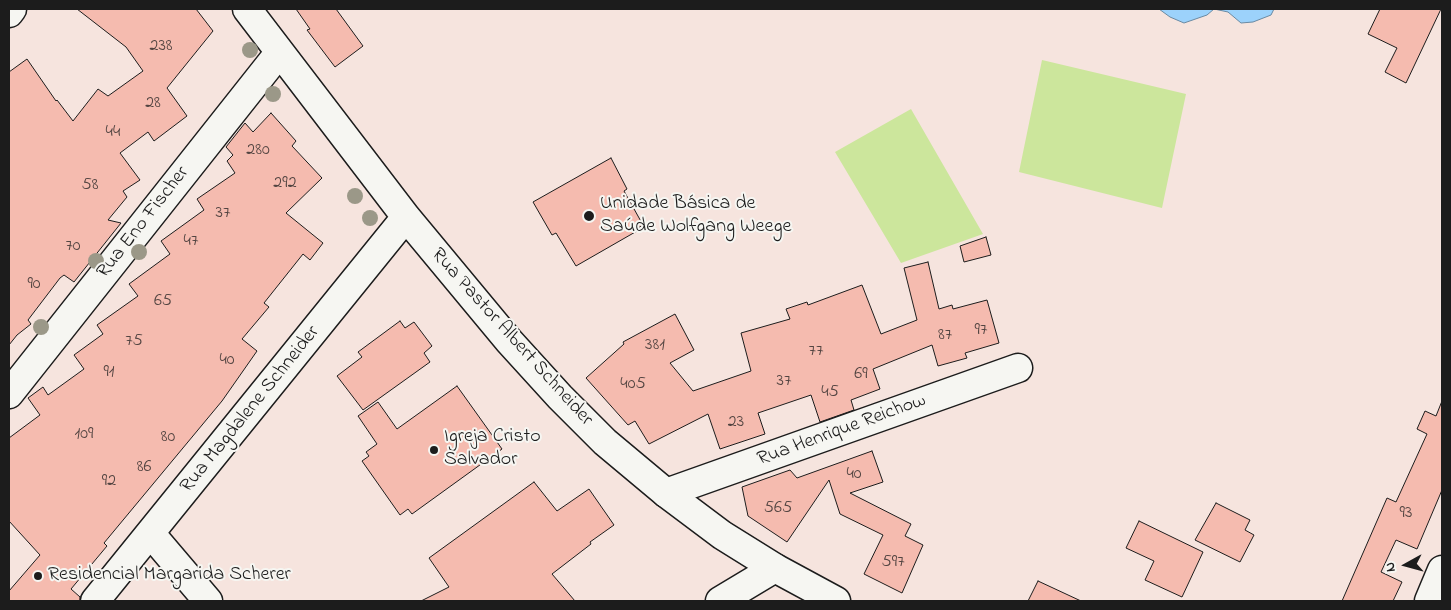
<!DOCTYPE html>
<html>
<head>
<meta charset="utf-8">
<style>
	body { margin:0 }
	#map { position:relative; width:1451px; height:610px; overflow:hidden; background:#f6e4de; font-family:"Indie Flower",sans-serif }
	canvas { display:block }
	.frame { position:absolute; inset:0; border:10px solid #1c1c1c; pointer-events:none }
	.north { position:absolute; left:1381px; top:540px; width:50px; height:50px; -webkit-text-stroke:4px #f6f6f2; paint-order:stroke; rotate:263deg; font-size:14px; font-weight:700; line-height:20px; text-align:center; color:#1c1c1c }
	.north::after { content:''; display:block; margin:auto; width:18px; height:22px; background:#1c1c1c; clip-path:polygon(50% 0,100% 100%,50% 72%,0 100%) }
</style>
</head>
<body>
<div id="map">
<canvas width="1451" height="610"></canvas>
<div class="frame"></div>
<div class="north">N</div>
</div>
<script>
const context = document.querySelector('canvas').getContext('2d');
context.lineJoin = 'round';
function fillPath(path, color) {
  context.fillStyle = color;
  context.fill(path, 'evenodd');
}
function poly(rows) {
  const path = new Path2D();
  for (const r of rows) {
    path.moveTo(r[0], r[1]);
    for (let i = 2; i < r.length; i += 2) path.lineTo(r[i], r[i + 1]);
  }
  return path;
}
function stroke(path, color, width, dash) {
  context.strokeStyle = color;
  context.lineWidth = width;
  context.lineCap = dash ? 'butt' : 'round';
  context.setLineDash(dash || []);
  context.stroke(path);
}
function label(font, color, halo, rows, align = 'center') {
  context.font = font + ' "Indie Flower",sans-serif';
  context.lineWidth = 4;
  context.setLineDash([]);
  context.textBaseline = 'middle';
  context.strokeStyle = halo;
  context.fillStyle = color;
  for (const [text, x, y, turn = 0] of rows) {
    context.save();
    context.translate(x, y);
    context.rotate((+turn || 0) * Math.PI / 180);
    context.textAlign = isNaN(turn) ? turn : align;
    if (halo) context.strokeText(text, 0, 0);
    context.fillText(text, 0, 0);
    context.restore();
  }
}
const green = poly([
	[1042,60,1186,94,1162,208,1019,172],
	[911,109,983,234,901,263,835,152]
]);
const water = poly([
	[1159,9,1274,9,1271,15,1253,22,1241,23,1228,12,1214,9,1207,15,1184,23,1170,17,1159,9]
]);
const building = poly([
	[77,9,196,9,213,31,167,88,187,116,154,141,148,132,120,153,140,180,123,191,127,197,108,220,121,223,74,282,64,275,60,278,28,320,31,324,17,335,9,345,9,72,27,59,56,101,57,100,73,121,98,89,108,96,143,71,126,47,77,9],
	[296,9,336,9,363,46,335,67,307,30,310,29,296,9],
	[1380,9,1441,9,1406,83,1385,72,1397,48,1368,34,1380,9],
	[271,113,296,141,292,146,322,178,286,213,323,243,310,260,303,254,264,303,269,307,242,339,257,351,222,401,104,543,107,546,71,589,80,597,80,601,9,601,9,591,40,555,9,521,9,438,40,415,28,398,43,387,48,395,84,369,74,355,103,334,97,325,138,296,129,284,170,254,161,241,204,210,197,199,235,173,227,161,233,155,226,147,245,123,253,132,271,113],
	[611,158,627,189,624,191,643,225,636,229,637,231,576,266,556,233,552,235,533,202,611,158],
	[986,237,991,255,964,262,960,246,986,237],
	[928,262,939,309,952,305,953,309,987,300,999,343,965,353,967,358,938,366,932,345,873,369,880,389,851,400,854,410,820,422,811,395,758,413,765,434,720,449,708,414,649,444,635,421,628,425,586,378,624,344,623,342,675,314,694,350,670,363,693,391,751,371,741,333,790,319,786,309,807,302,808,305,862,285,881,334,917,320,904,268,928,262],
	[400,321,405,328,414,322,432,346,424,353,430,362,363,410,337,376,362,357,358,352,400,321],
	[457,386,502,449,412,514,408,509,400,515,362,461,369,456,366,452,377,444,358,416,378,402,397,429,457,386],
	[1442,401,1442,490,1417,549,1396,540,1381,572,1402,582,1393,601,1342,601,1387,498,1396,502,1427,434,1417,429,1425,411,1436,416,1442,401],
	[872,451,883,482,850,493,911,524,905,536,923,545,902,593,864,574,883,535,840,514,829,480,787,542,748,516,742,487,790,470,797,478,872,451],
	[534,482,557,511,589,489,614,525,590,542,591,544,552,574,575,601,421,601,449,587,429,558,534,482],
	[1216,503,1250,520,1245,530,1254,535,1240,562,1195,540,1216,503],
	[1139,521,1203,552,1182,597,1145,580,1154,561,1126,548,1139,521],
	[1038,581,1081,601,1028,601,1038,581]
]);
const minor = poly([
	[9,13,12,9],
	[9,394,279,53],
	[666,493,1018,368],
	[151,534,208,601],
	[720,601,775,568],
	[1429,601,1442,570]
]);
const major = poly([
	[247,9,406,217,509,341,560,397,605,442,666,493,722,535,775,568,836,601],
	[95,601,406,217]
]);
const trees = [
	[250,50],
	[273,94],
	[355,196],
	[370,218],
	[139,252],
	[96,261],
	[41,327]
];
const markers = [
	[589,216,6,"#1c1c1c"],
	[434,450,5,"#1c1c1c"],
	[38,576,5,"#1c1c1c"]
];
const numberNames = [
	["238",161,47],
	["28",153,104],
	["44",113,133],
	["280",258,151],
	["292",285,184],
	["58",90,186],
	["37",223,214],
	["47",191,242],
	["70",73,247],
	["90",34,285],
	["65",163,302],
	["97",981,331],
	["87",945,336],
	["75",134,342],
	["381",655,346],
	["77",816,352],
	["40",227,361],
	["91",109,373],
	["69",861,375],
	["37",784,382],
	["405",633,385],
	["45",830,393],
	["23",736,423],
	["109",84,435],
	["80",168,438],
	["86",144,468],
	["40",854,475],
	["92",109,482],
	["565",778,509],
	["93",1406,514],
	["597",893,563]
];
const poiNames = [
	["Unidade Básica de",600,205],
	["Saúde Wolfgang Weege",600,228],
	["Igreja Cristo",444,438],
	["Salvador",444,461],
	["Residencial Margarida Scherer",48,576]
];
const streetNames = [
	["Rua Eno Fischer",144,223,-52],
	["Rua Pastor Albert Schneider",511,338,48],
	["Rua Magdalene Schneider",251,410,-51],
	["Rua Henrique Reichow",842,431,-20]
];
fillPath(green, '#cce69c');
fillPath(water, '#9cd2fb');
stroke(water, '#6989a2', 1);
fillPath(building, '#f5bbaf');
stroke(building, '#1c1c1c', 1);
stroke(minor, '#1c1c1c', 31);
stroke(major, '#1c1c1c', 31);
stroke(minor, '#f6f6f2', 28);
stroke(major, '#f6f6f2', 28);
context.fillStyle = '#9b9888';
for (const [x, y] of trees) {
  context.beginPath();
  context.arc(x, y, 8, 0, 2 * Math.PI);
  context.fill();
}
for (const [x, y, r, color] of markers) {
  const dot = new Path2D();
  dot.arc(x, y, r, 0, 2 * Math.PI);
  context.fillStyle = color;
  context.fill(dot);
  stroke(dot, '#f6f6f2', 2);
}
label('18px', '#524441', null, numberNames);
label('20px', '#1c1c1c', '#f6f6f2', poiNames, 'left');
label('20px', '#1c1c1c', '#f6f6f2', streetNames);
</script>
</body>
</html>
